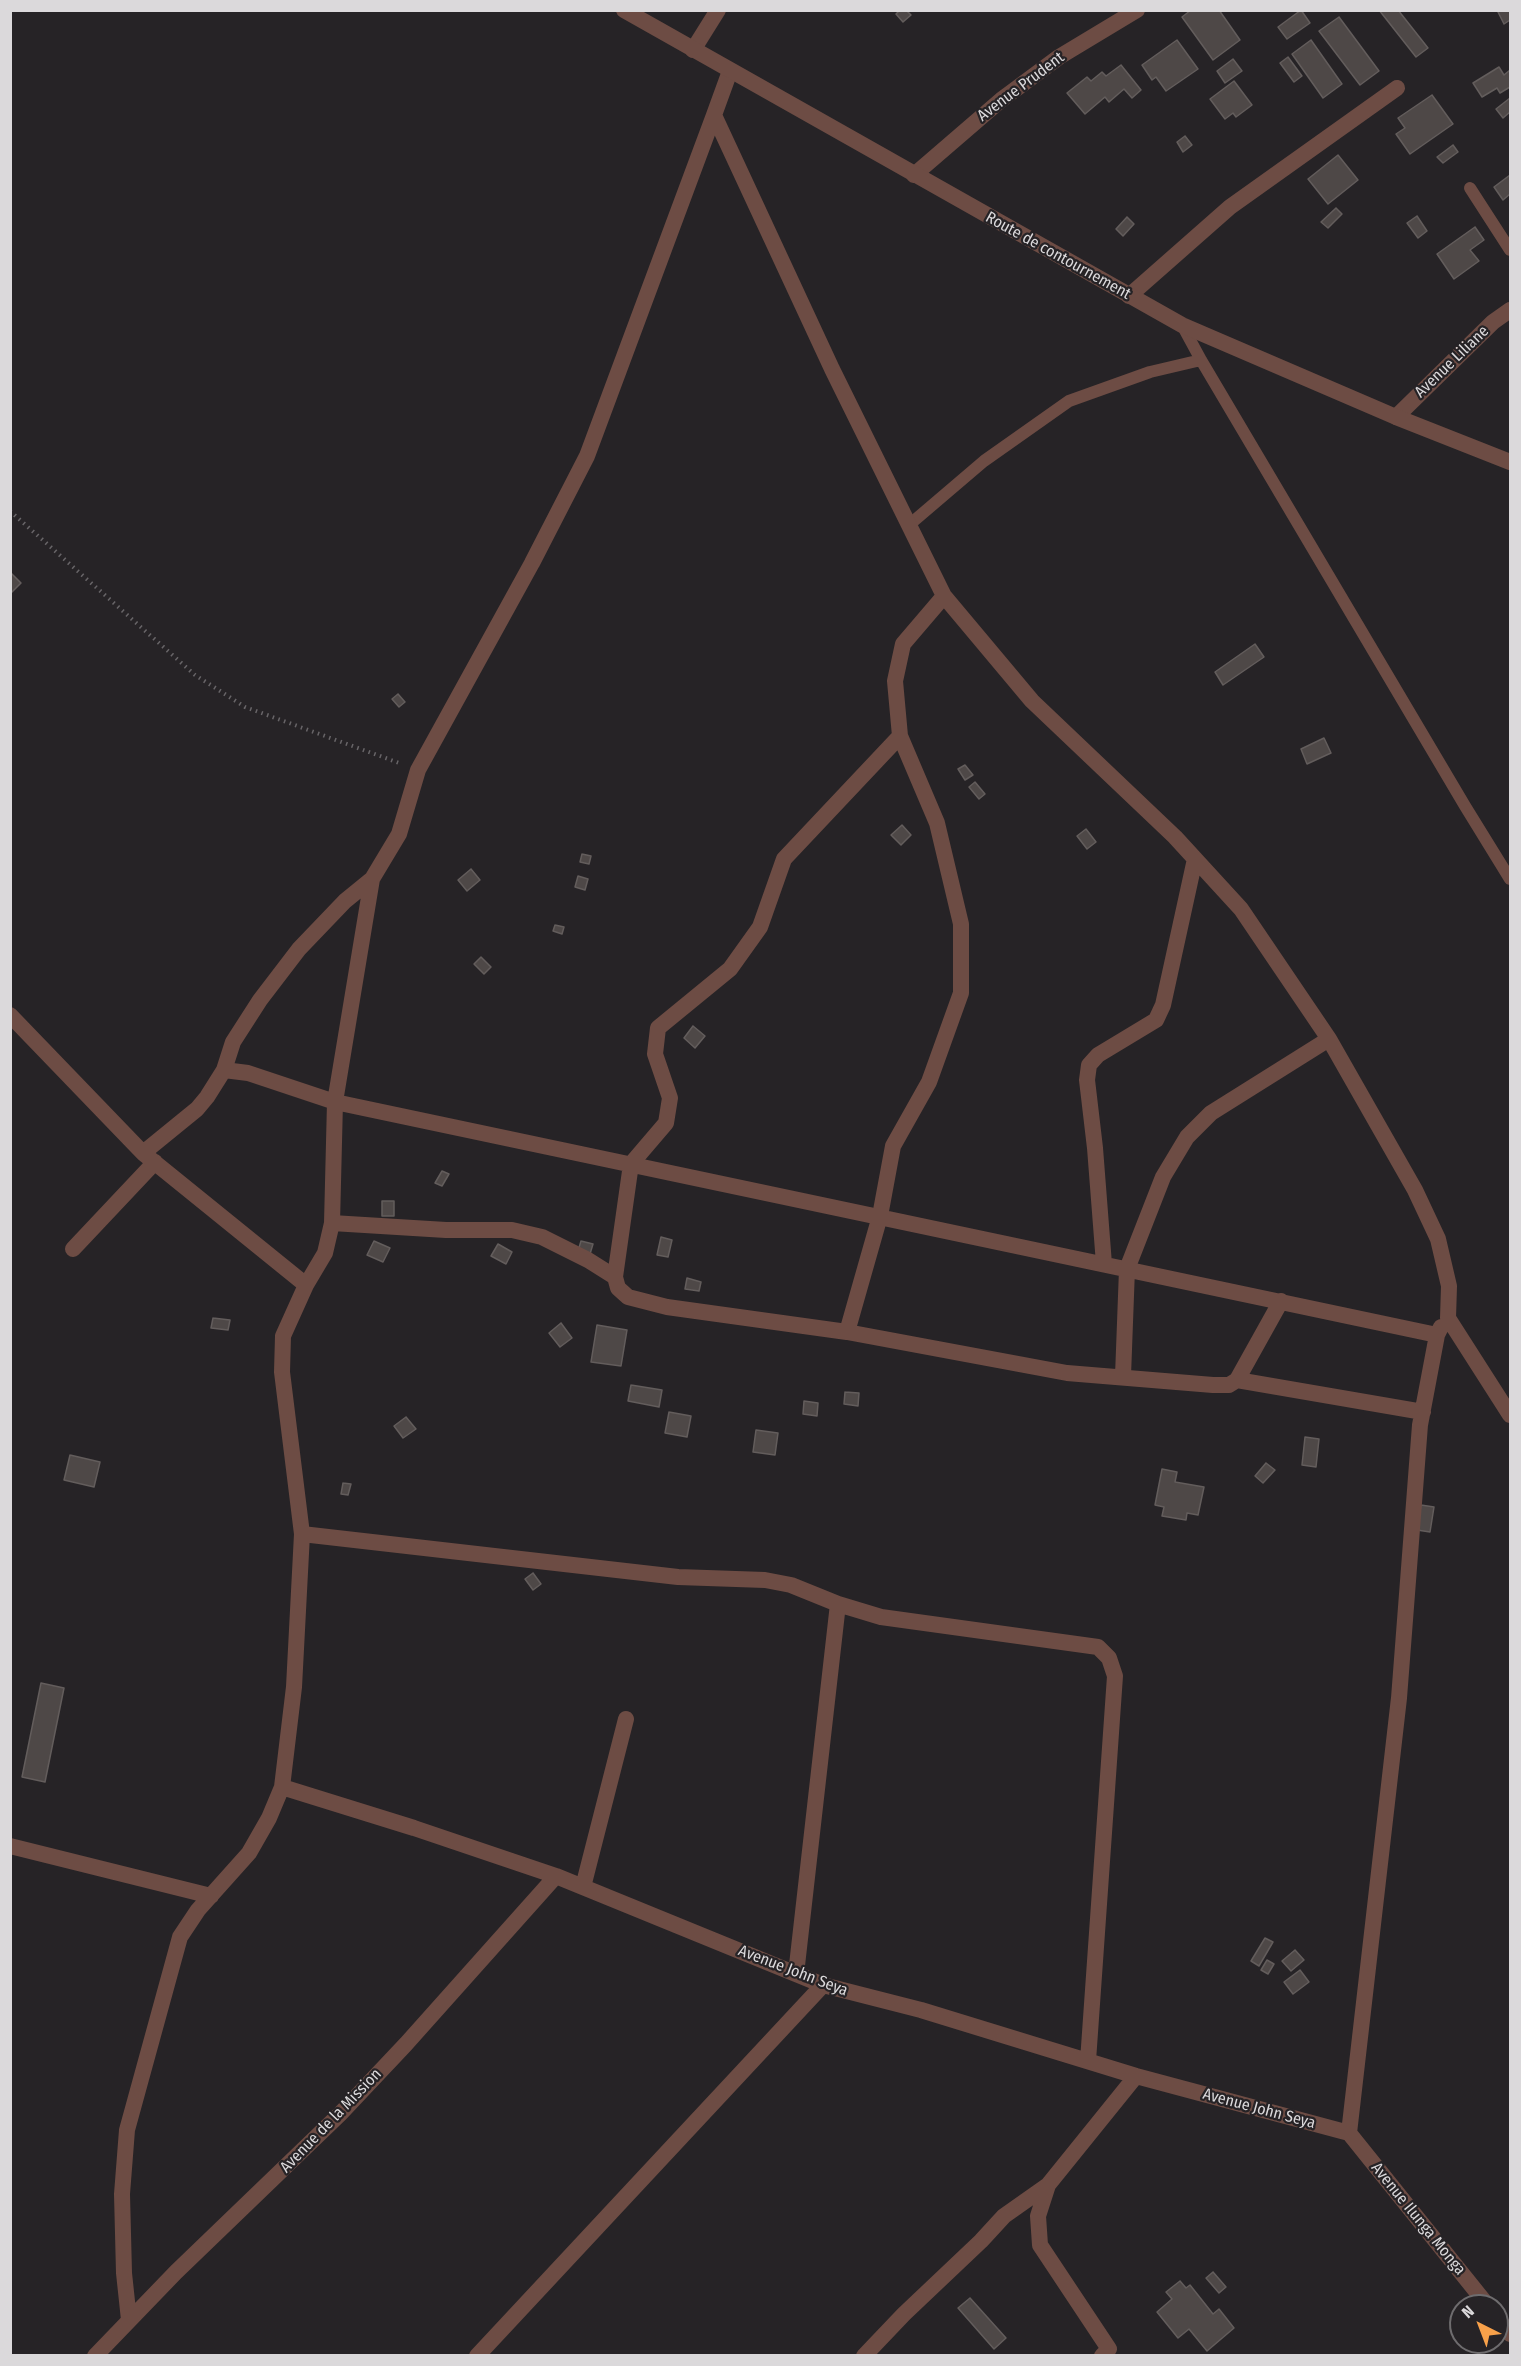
<!DOCTYPE html>
<html>
<head>
<meta charset="utf-8">
<style>
	body { margin:0 }
	#map { position:relative; width:1521px; height:2366px; overflow:hidden; background:#262326; font-family:"Fira Sans Condensed",sans-serif }
	canvas { display:block }
	.frame { position:absolute; inset:0; border:12px solid #dbd9db; pointer-events:none }
	.north { position:absolute; left:1449px; top:2294px; width:60px; height:60px; box-sizing:border-box; background:#262326; border:2px solid #6e6c6e; border-radius:50%; rotate:318deg; font-size:16px; font-weight:700; line-height:24px; text-align:center; color:#dbd9db }
	.north::after { content:''; display:block; margin:auto; width:21px; height:27px; background:#f8a14a; clip-path:polygon(50% 0,100% 100%,50% 72%,0 100%) }
</style>
</head>
<body>
<div id="map">
<canvas width="1521" height="2366"></canvas>
<div class="frame"></div>
<div class="north">N</div>
</div>
<script>
const context = document.querySelector('canvas').getContext('2d');
context.lineJoin = 'round';
function fillPath(path, color) {
  context.fillStyle = color;
  context.fill(path, 'evenodd');
}
function poly(rows) {
  const path = new Path2D();
  for (const r of rows) {
    path.moveTo(r[0], r[1]);
    for (let i = 2; i < r.length; i += 2) path.lineTo(r[i], r[i + 1]);
  }
  return path;
}
function stroke(path, color, width, dash) {
  context.strokeStyle = color;
  context.lineWidth = width;
  context.lineCap = dash ? 'butt' : 'round';
  context.setLineDash(dash || []);
  context.stroke(path);
}
function label(font, color, halo, rows, align = 'center') {
  context.font = font + ' "Fira Sans Condensed",sans-serif';
  context.lineWidth = 4.5;
  context.setLineDash([]);
  context.textBaseline = 'middle';
  context.strokeStyle = halo;
  context.fillStyle = color;
  for (const [text, x, y, turn = 0] of rows) {
    context.save();
    context.translate(x, y);
    context.rotate((+turn || 0) * Math.PI / 180);
    context.textAlign = isNaN(turn) ? turn : align;
    if (halo) context.strokeText(text, 0, 0);
    context.fillText(text, 0, 0);
    context.restore();
  }
}
const building = poly([
	[900,10,906,10,911,15,903,22,896,14,900,10],
	[1191,10,1219,10,1240,40,1213,60,1182,17,1191,10],
	[1301,10,1310,23,1287,39,1278,27,1301,10],
	[1379,10,1398,10,1428,48,1416,57,1379,10],
	[1497,10,1510,10,1510,20,1504,24,1497,10],
	[1339,17,1379,71,1360,85,1319,31,1339,17],
	[1177,40,1198,69,1166,91,1156,77,1152,80,1142,65,1177,40],
	[1311,40,1342,84,1323,98,1292,54,1311,40],
	[1288,57,1302,76,1294,82,1280,63,1288,57],
	[1233,59,1242,71,1225,83,1217,71,1233,59],
	[1121,65,1141,90,1132,98,1124,89,1109,102,1105,97,1085,114,1067,93,1087,77,1091,81,1102,72,1106,76,1121,65],
	[1499,67,1504,75,1510,70,1510,87,1500,93,1497,88,1482,97,1473,83,1499,67],
	[1234,81,1252,105,1236,117,1233,113,1225,119,1210,99,1234,81],
	[1432,95,1453,124,1410,154,1396,134,1405,128,1398,118,1432,95],
	[1510,98,1510,112,1503,118,1496,109,1510,98],
	[1185,136,1192,145,1183,152,1177,142,1185,136],
	[1453,145,1458,152,1443,163,1437,157,1453,145],
	[1338,155,1358,180,1328,204,1308,179,1338,155],
	[1510,175,1510,194,1503,200,1494,187,1510,175],
	[1336,208,1342,214,1328,228,1321,222,1336,208],
	[1417,216,1427,231,1418,238,1407,223,1417,216],
	[1127,217,1134,224,1123,236,1116,229,1127,217],
	[1475,227,1484,240,1470,250,1479,261,1454,279,1437,254,1475,227],
	[10,572,21,583,10,594,10,572],
	[1255,644,1264,657,1223,685,1215,672,1255,644],
	[398,694,405,702,399,707,392,699,398,694],
	[1324,738,1331,753,1307,764,1301,749,1324,738],
	[965,765,973,775,965,780,958,769,965,765],
	[975,782,985,794,979,799,969,787,975,782],
	[902,825,911,835,901,845,891,835,902,825],
	[1086,829,1096,842,1087,849,1077,836,1086,829],
	[582,854,591,856,589,864,580,862,582,854],
	[471,869,480,880,467,891,458,880,471,869],
	[578,876,588,879,585,890,575,887,578,876],
	[555,925,564,927,562,934,553,931,555,925],
	[481,957,491,967,484,974,474,964,481,957],
	[693,1026,705,1036,695,1048,684,1038,693,1026],
	[442,1171,449,1174,442,1186,435,1183,442,1171],
	[382,1201,394,1201,394,1216,382,1216,382,1201],
	[661,1237,672,1240,668,1257,657,1255,661,1237],
	[374,1241,390,1248,383,1262,367,1255,374,1241],
	[581,1241,593,1244,590,1254,578,1251,581,1241],
	[498,1244,512,1252,506,1264,491,1256,498,1244],
	[687,1278,701,1282,699,1291,685,1289,687,1278],
	[213,1318,230,1320,228,1330,211,1328,213,1318],
	[561,1323,572,1338,560,1347,549,1333,561,1323],
	[597,1325,627,1330,621,1366,591,1362,597,1325],
	[631,1385,662,1390,659,1407,628,1401,631,1385],
	[845,1392,859,1393,858,1406,844,1404,845,1392],
	[804,1401,818,1403,817,1416,803,1414,804,1401],
	[669,1412,691,1416,687,1437,665,1433,669,1412],
	[406,1417,416,1429,403,1438,394,1426,406,1417],
	[756,1430,778,1433,775,1455,753,1452,756,1430],
	[1305,1437,1319,1439,1316,1467,1302,1465,1305,1437],
	[70,1455,100,1462,94,1487,64,1480,70,1455],
	[1266,1463,1275,1470,1263,1483,1255,1476,1266,1463],
	[1162,1469,1177,1472,1175,1482,1204,1487,1198,1515,1187,1513,1186,1520,1162,1516,1164,1507,1155,1505,1162,1469],
	[343,1483,351,1484,348,1495,341,1494,343,1483],
	[1421,1505,1434,1507,1430,1532,1417,1530,1421,1505],
	[533,1573,541,1584,533,1590,525,1579,533,1573],
	[41,1683,64,1688,45,1782,22,1777,41,1683],
	[1265,1938,1273,1942,1259,1966,1251,1961,1265,1938],
	[1295,1950,1304,1960,1291,1971,1282,1961,1295,1950],
	[1267,1960,1274,1964,1268,1974,1261,1970,1267,1960],
	[1300,1970,1309,1982,1293,1994,1284,1982,1300,1970],
	[1213,2272,1226,2287,1219,2293,1206,2278,1213,2272],
	[1180,2281,1186,2288,1190,2285,1213,2314,1219,2309,1234,2328,1207,2351,1189,2329,1178,2338,1157,2312,1172,2299,1166,2292,1180,2281],
	[970,2298,1006,2338,994,2349,958,2308,970,2298]
]);
const path = poly([
	[10,511,195,675,217,689,245,707,402,764]
]);
const service = poly([
	[1470,188,1510,250],
	[1182,325,1201,360,1465,806,1510,879],
	[909,525,984,461,1069,401,1150,372,1201,360]
]);
const minor = poly([
	[693,50,718,10],
	[730,71,714,115,832,369,944,596,1032,701,1175,837,1241,909,1329,1039,1415,1190,1438,1239,1449,1286,1448,1318,1510,1415],
	[914,175,1001,100,1059,57,1137,10],
	[1129,296,1230,207,1397,88],
	[1396,417,1493,322,1510,310],
	[900,736,784,859,760,927,730,969,658,1028,655,1054,670,1098,666,1123,631,1164,615,1277,618,1288,628,1297,667,1307,847,1332,1067,1373,1213,1385,1229,1385,1237,1380,1281,1301],
	[10,1015,143,1153,306,1285],
	[224,1070,233,1042,260,1000,299,949,345,901,372,879],
	[143,1153,197,1109,207,1097,224,1070,248,1073,335,1102,1437,1335],
	[332,1223,446,1230,512,1230,542,1237,588,1260,615,1277],
	[73,1249,155,1162],
	[1104,1264,1095,1148,1087,1080,1089,1065,1098,1055,1156,1020,1163,1005,1195,859],
	[847,1332,880,1216,893,1146,929,1082,961,993,961,924,937,823,900,736,895,681,903,644,944,596],
	[1123,1376,1127,1269,1163,1177,1187,1137,1211,1113,1329,1039],
	[1237,1380,1423,1412],
	[302,1534,678,1577,765,1580,791,1585,838,1604,881,1617,1098,1647,1109,1658,1115,1676,1088,2061],
	[282,1787,414,1828,556,1876,823,1985,921,2010,1136,2076,1349,2133],
	[10,1846,211,1896],
	[583,1887,626,1719],
	[796,1974,838,1604],
	[1349,2133,1399,1698,1420,1425,1437,1335,1441,1327],
	[1349,2133,1488,2306],
	[1497,2318,1510,2334],
	[129,2320,124,2273,122,2194,127,2130,180,1937,198,1910,249,1853,269,1818,282,1787,294,1687,302,1534,282,1372,283,1336,306,1285,325,1253,332,1223,335,1102,372,879,399,834,418,770,532,563,587,456,714,115],
	[95,2356,176,2272,340,2114,406,2044,556,1876],
	[477,2356,823,1985],
	[864,2356,904,2314,981,2241,1004,2216,1048,2185],
	[1102,2356,1109,2349,1040,2245,1038,2216,1048,2185,1136,2076]
]);
const tertiary = poly([
	[624,10,1182,325,1396,417,1510,462]
]);
const streetNames = [
	["Avenue Prudent",1021,87,-37],
	["Route de contournement",1058,256,29],
	["Avenue Liliane",1452,362,-44],
	["Avenue John Seya",793,1971,21],
	["Avenue John Seya",1259,2109,15],
	["Avenue de la Mission",331,2121,-46],
	["Avenue Ilunga Monga",1418,2219,51]
];
fillPath(building, '#4e4847');
stroke(building, '#635d5c', 1.5);
stroke(path, '#686568', 4, [1.5, 4.5]);
stroke(service, '#6d4c44', 12);
stroke(minor, '#6d4c44', 16);
stroke(tertiary, '#6d4c44', 16);
label('16px', '#dbd9db', '#262326', streetNames);
</script>
</body>
</html>
